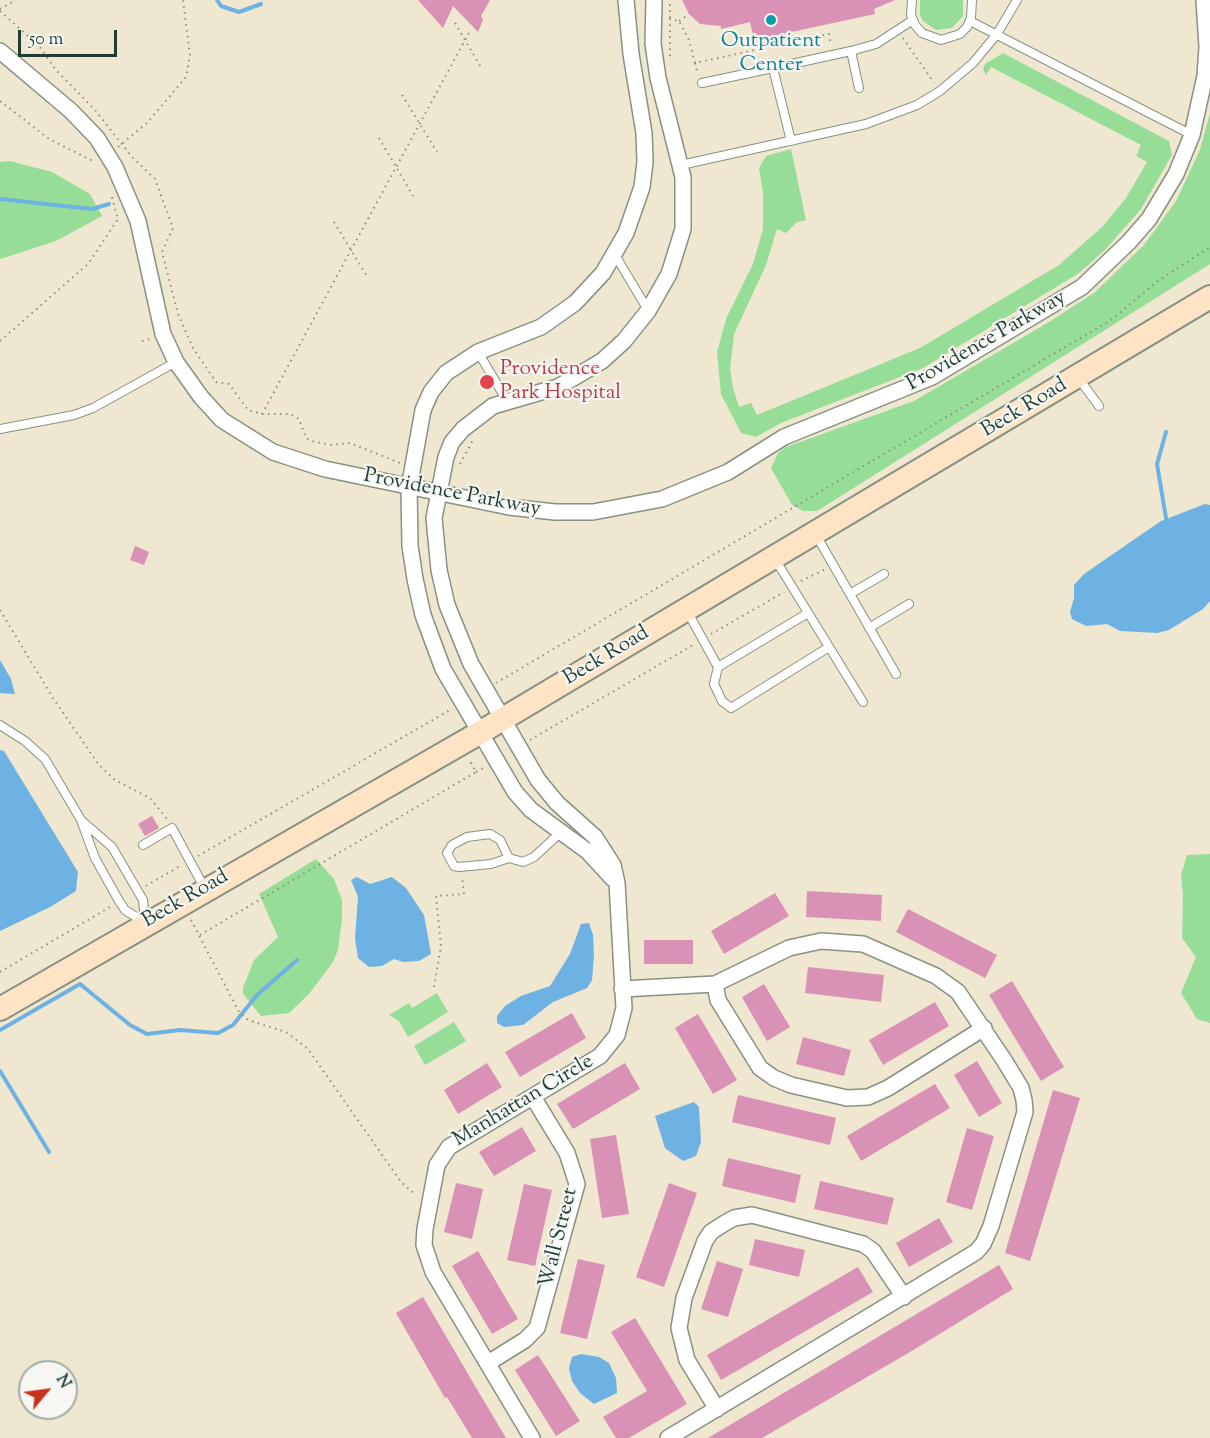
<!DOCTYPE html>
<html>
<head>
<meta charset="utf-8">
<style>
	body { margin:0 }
	#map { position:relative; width:1210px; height:1438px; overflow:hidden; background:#efe7cf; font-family:"Sorts Mill Goudy",serif }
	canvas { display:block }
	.north { position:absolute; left:18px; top:1360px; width:60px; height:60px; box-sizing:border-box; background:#f6f6f2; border:2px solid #a0aca6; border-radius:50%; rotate:61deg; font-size:16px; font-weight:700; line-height:24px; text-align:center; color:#1f3d34 }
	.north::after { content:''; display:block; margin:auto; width:21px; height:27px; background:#c8321e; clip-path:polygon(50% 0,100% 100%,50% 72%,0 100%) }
	.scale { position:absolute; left:18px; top:30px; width:99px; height:27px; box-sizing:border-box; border:3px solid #1f3d34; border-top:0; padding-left:8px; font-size:18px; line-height:21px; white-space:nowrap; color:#1f3d34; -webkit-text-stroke:4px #f6f6f2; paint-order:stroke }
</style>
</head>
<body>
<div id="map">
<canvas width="1210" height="1438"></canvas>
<div class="north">N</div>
<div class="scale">50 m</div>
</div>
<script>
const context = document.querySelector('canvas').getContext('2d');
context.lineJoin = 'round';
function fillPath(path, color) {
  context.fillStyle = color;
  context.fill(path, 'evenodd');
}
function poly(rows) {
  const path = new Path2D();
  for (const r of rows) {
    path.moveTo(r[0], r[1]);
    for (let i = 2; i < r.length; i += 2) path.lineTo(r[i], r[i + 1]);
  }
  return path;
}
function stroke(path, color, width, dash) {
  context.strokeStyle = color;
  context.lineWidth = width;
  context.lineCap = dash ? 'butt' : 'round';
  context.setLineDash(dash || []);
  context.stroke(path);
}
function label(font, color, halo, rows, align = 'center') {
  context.font = font + ' "Sorts Mill Goudy",serif';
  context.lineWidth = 4.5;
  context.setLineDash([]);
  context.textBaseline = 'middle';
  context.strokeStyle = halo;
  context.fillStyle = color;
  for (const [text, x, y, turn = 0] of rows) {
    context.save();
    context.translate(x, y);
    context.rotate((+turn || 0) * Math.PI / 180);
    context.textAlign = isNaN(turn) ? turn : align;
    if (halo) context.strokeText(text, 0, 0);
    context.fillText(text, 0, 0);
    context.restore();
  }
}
const green = poly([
	[920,0,963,0,963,16,952,28,936,30,923,21,920,15],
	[1003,53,1169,141,1172,155,1141,209,1105,250,1079,273,923,368,781,423,756,437,741,433,721,394,717,352,726,319,753,264,763,229,763,193,759,168,766,156,791,149,806,220,797,222,786,233,777,229,766,265,734,334,730,369,733,388,739,407,751,403,757,415,920,348,1059,265,1102,227,1126,198,1147,162,1136,156,1141,145,991,67,986,75,983,69,985,64],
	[1210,113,1210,264,817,511,803,511,792,505,771,468,778,453,786,447,914,401,1049,322,1094,293,1144,245,1176,201,1200,150],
	[10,161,52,172,90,194,102,216,56,241,0,259,0,162],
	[1210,854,1210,1023,1197,1019,1181,993,1196,957,1182,938,1183,895,1181,875,1187,855],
	[316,859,334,879,342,900,342,919,338,950,333,962,309,994,289,1013,261,1016,243,994,243,988,254,960,278,937,259,894],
	[437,993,448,1012,408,1037,399,1021,389,1015,409,1003,412,1008],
	[454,1022,466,1041,425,1065,414,1046]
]);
const water = poly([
	[1205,504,1210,505,1210,601,1203,609,1169,630,1157,633,1120,631,1107,624,1086,626,1072,619,1070,612,1074,598,1074,585,1084,574,1161,521],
	[0,660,11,679,15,694,0,693],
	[0,750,4,751,78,872,76,891,50,907,0,931],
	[357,877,370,884,392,877,406,888,424,915,431,954,419,961,403,962,394,959,382,966,369,967,358,958,355,939,358,897,351,880],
	[589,923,593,935,594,955,592,980,587,988,553,1002,523,1025,504,1027,497,1023,497,1016,505,1006,521,996,550,986,570,954,581,924],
	[694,1102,699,1107,701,1142,696,1156,683,1161,665,1148,655,1116],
	[581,1354,599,1357,609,1363,616,1378,617,1393,594,1404,580,1393,572,1381,569,1368,572,1357]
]);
const stream = poly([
	[217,0,221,6,239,12,261,4],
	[0,199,92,209,109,204],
	[1166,432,1157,464,1166,518],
	[0,1030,80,984,130,1025,147,1034,180,1030,218,1033,233,1025,257,995,297,960],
	[0,1071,49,1152]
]);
const building = poly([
	[418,0,490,0,481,16,483,20,478,32,453,6,443,28],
	[682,0,895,0,874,9,875,14,754,40,750,22,721,29,721,26,700,24,689,14],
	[135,546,149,552,144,565,130,560],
	[152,816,159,828,145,836,138,824],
	[807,891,882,895,881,921,806,917],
	[775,893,789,916,724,954,711,931],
	[908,909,997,955,985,978,896,932],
	[644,940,693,940,693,964,644,964],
	[808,967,884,975,881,1002,805,993],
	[1012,981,1064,1067,1041,1081,989,995],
	[764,984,790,1027,767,1041,742,997],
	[935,1002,949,1026,883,1065,869,1040],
	[572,1013,586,1038,520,1077,505,1052],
	[698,1014,737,1080,713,1094,675,1028],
	[803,1037,851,1050,844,1076,796,1064],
	[977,1061,1002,1103,979,1117,954,1075],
	[487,1063,502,1087,458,1114,444,1090],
	[625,1063,640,1089,573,1129,557,1104],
	[935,1084,950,1108,861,1161,847,1136],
	[1053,1090,1080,1098,1030,1261,1005,1253],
	[738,1095,836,1118,830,1145,732,1122],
	[522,1127,536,1151,494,1176,479,1152],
	[967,1128,994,1136,972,1210,946,1202],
	[616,1135,629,1214,602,1218,590,1139],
	[728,1158,801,1175,795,1203,722,1186],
	[820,1181,894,1198,887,1225,814,1209],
	[456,1183,483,1189,472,1239,444,1232],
	[669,1183,697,1193,664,1287,636,1277],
	[524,1184,552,1190,535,1266,507,1260],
	[939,1218,953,1242,909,1267,896,1243],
	[755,1239,805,1250,799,1277,749,1265],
	[478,1251,518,1319,492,1334,452,1266],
	[578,1259,605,1265,587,1339,560,1333],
	[717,1261,743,1269,728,1317,701,1309],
	[999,1265,1013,1289,910,1352,762,1438,708,1438],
	[858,1267,873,1292,721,1380,707,1355],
	[423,1297,478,1391,506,1438,472,1438,447,1397,445,1398,396,1313],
	[635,1318,687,1404,629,1438,616,1438,603,1417,647,1391,611,1332],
	[538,1355,580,1421,556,1436,515,1370]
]);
const path = poly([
	[0,9,16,0],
	[0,11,39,46,56,70,95,110,132,157,155,179,173,228,162,252,178,314,193,348,216,382,229,384,248,410,262,414,290,414,299,419,306,438,311,441,332,445,350,443,400,463],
	[670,18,670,0],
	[679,21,689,14],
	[455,23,482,69],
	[903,38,934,83],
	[670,56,670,19,679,21,689,40,695,63,829,34,831,45],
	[695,63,698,75],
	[402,95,437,152],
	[0,101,49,139,93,161],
	[379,138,413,196],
	[118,147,147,123,186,77,190,55,183,0],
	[334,222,368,278],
	[0,341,88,264,118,219,111,194],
	[142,341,150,339],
	[262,414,470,31],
	[460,464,473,440],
	[801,581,826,569],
	[0,610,53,698,99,765,115,780,150,798,167,819],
	[711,634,784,592],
	[496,683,1111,320,1158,281,1210,247],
	[530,740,693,645],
	[476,772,484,768],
	[198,856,450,710],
	[146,886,180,866],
	[191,920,239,1012,248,1020,286,1032,308,1049,401,1182,416,1195],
	[200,935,476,772,469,759],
	[0,972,110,907],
	[434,987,441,946,436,896,464,894,462,876]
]);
const service = poly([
	[912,0,911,15,915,25,922,33,941,40,960,34,967,27,971,18,972,0],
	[970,21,1192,135],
	[773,68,851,51],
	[702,83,773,68,791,141],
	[859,88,851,51,876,44,913,20],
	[681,165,866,124,917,105,940,91,973,63,997,34,1017,0],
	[615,255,648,310],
	[478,352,507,401],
	[1079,379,1099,406],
	[0,429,74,415,93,408,176,362],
	[816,535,896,674],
	[775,559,863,702],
	[850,594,884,574],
	[687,611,718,667,714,684,722,701,731,708,829,647],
	[869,628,909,604],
	[718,667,808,613],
	[0,725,25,741,45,759,81,820,95,858,119,901,125,910,144,922],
	[82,821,112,847,143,900,145,922],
	[143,845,172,828,204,887],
	[509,858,500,840,490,834,467,837,452,845,447,853,454,866,459,867,491,864,509,858,523,862,534,857,560,833]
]);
const minor = poly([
	[0,51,71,111,97,138,115,167,138,221,163,334,176,362,201,397,222,420,273,452,325,469,509,507,555,512,593,512,662,499,728,472,784,437,932,377,1082,287,1129,242,1149,219,1176,174,1192,135,1205,76,1207,47,1204,0],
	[613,879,587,851,531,810,515,792,443,669,423,615,415,579,410,546,409,488,423,410,431,392,446,373,478,352,541,327,575,303,603,273,626,233,642,187,645,162,644,133,631,54,626,0],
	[715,984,718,1000,760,1068,774,1078,791,1085,847,1098,868,1097,888,1088,984,1028],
	[622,989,715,984,789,948,821,941,863,944,936,976,958,992,1004,1060,1021,1088,1024,1100,1025,1112,991,1226,983,1244,976,1252,668,1438],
	[488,1363,525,1340,537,1328,577,1184,567,1153,533,1097],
	[717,1409,687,1360,679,1328,684,1298,705,1241,711,1232,725,1223,734,1218,752,1215,863,1244,873,1251,904,1297],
	[532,1438,433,1272,424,1245,425,1229,437,1165,449,1147,600,1056,617,1035,624,1008,617,883,613,865,595,837,557,803,538,780,471,664,447,605,439,570,434,518,446,457,452,442,463,429,493,406,558,387,602,361,624,341,648,311,669,274,683,229,683,177,658,78,653,44,654,0]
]);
const secondary = poly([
	[0,1009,481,732,1210,297]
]);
const markers = [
	[771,20,6,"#0f9aa8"],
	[487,382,8,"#e0444e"]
];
const cultureNames = [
	["Outpatient",771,42],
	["Center",771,66]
];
const streetNames = [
	["Providence Parkway",987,342,-30],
	["Beck Road",1025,409,-31],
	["Providence Parkway",452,494,11],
	["Beck Road",607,657,-31],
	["Beck Road",186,900,-30],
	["Manhattan Circle",524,1102,-31],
	["Wall Street",560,1238,-76]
];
const healthNames = [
	["Providence",500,370],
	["Park Hospital",500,394]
];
fillPath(green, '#96dd97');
fillPath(water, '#6db2e3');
stroke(stream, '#6db2e3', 4);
fillPath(building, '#d991b5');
stroke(service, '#879282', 10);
stroke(minor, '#879282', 18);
stroke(secondary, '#879282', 26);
stroke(path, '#879282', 2, [1.5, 4.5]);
stroke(service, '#fff', 8);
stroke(minor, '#fff', 15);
stroke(secondary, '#fee4c5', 22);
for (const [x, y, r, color] of markers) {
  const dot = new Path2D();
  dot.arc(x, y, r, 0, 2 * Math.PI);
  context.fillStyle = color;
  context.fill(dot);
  stroke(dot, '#f6f6f2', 2);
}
label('21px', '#0d838f', '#f6f6f2', cultureNames);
label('21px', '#1f3d34', '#f6f6f2', streetNames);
label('21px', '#be3a42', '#f6f6f2', healthNames, 'left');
</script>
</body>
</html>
